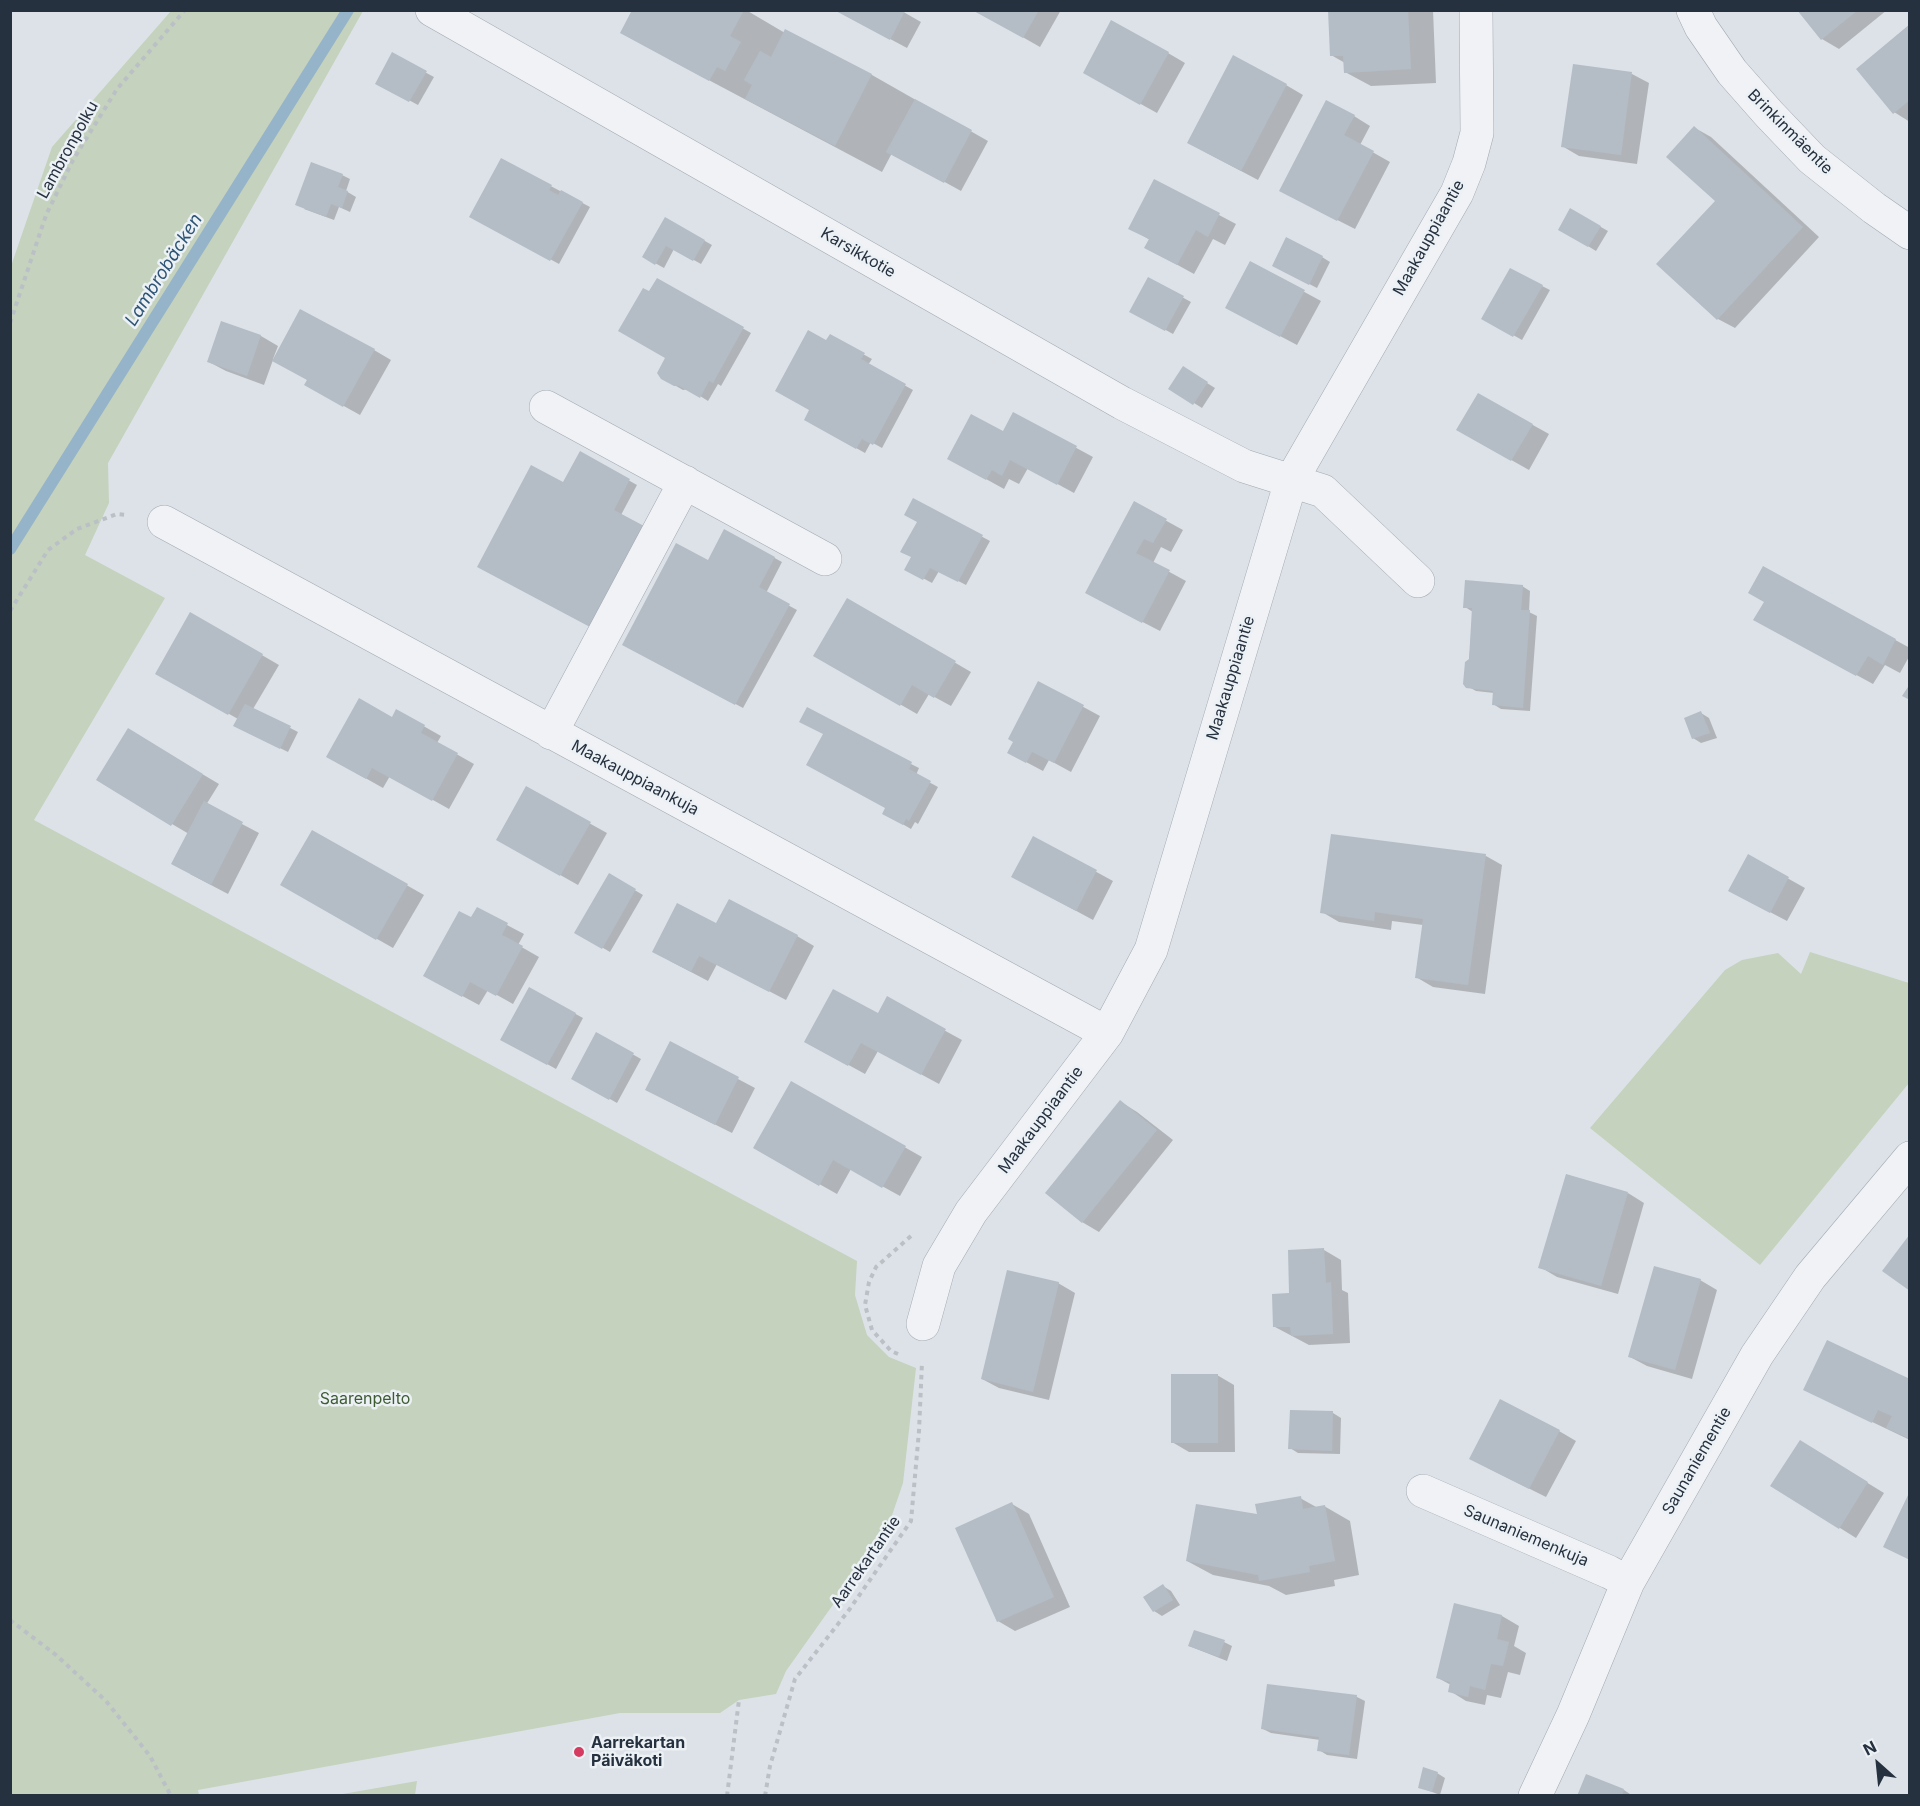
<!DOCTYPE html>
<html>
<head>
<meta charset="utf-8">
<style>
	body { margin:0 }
	#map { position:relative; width:1920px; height:1806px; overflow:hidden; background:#dde2e8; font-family:Inter,sans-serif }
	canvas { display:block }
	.frame { position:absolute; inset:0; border:12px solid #26313f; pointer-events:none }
	.north { position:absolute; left:1848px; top:1734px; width:60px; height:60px; -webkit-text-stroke:4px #ecf1f5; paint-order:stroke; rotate:333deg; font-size:16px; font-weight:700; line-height:24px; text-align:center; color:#26313f }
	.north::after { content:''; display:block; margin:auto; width:21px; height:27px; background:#26313f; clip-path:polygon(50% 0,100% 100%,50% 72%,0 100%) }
</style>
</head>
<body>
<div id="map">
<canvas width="1920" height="1806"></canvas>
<div class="frame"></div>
<div class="north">N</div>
</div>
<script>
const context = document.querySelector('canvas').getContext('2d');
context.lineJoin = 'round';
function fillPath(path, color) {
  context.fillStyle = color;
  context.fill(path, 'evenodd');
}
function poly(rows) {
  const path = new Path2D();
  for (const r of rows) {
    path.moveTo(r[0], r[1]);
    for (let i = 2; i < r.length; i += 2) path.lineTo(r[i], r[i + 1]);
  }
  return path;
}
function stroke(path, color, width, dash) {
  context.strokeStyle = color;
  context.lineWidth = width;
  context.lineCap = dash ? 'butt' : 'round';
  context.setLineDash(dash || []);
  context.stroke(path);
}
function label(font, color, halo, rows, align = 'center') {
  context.font = font + ' Inter,sans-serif';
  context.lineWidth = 5;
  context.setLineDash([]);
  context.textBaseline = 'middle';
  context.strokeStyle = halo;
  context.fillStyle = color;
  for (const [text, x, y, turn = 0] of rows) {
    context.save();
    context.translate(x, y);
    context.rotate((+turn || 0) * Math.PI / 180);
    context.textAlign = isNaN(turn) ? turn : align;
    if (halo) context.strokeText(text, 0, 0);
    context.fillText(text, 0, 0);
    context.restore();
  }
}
const green = poly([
	[171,11,363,11,108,463,109,503,85,555,165,598,34,820,857,1261,855,1295,867,1335,889,1357,916,1368,903,1483,888,1527,786,1671,776,1694,739,1700,720,1713,620,1713,198,1790,199,1795,11,1795,11,266,52,147],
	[1810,952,1909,983,1909,1083,1760,1265,1590,1128,1725,970,1742,960,1778,953,1801,974],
	[417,1781,415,1795,337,1795]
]);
const shadow = poly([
	[634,10,746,10,785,33,786,31,872,75,988,141,961,191,892,153,882,172,669,59],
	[836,10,900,10,921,22,907,48],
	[975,10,1061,10,1040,47],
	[1329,10,1433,10,1436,83,1371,86,1345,72,1345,63,1331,55],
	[1799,10,1887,10,1839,49,1822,39],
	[1910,26,1910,122,1894,112],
	[1168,53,1185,63,1157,113,1101,82],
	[393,55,434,77,418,105,377,83],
	[1574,65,1632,74,1649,83,1637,164,1579,156,1562,146],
	[1286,85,1303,95,1258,180,1205,152],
	[1354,116,1370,126,1360,145,1390,162,1355,229,1298,200],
	[1695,128,1711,137,1819,237,1735,328,1718,319,1717,201],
	[502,160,590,207,559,264,471,216],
	[342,175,350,179,346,191,356,197,350,212,339,207,334,220,304,209],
	[1155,181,1236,224,1225,245,1213,239,1194,274,1163,257,1150,240,1130,228],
	[1571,210,1608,231,1596,251,1560,229],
	[666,219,712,245,701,264,674,249,664,268,644,257],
	[1322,257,1330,262,1317,288,1282,270],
	[1251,263,1321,301,1297,345,1244,317],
	[1149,279,1191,302,1173,334,1131,311],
	[657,280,751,333,721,386,718,384,708,401,689,389,683,390,662,378,667,357,650,293],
	[1542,286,1550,290,1522,340,1483,318],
	[222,323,261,336,278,346,273,359,275,360,374,350,391,360,360,415,306,385,308,380,273,360,264,385,226,371,209,362],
	[830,336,872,359,868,365,913,390,882,448,871,442,865,453,806,420,811,410,827,342],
	[1183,368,1215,388,1202,408,1170,388],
	[1479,395,1549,434,1529,470,1458,430],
	[1014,414,1093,457,1074,493,1028,468,1019,484,1009,479,1004,489,966,468,1004,433],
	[580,453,637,485,621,515,564,484],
	[914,500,990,541,966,585,939,571,932,583,906,569,913,557,918,522],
	[1134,503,1183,530,1171,552,1161,547,1153,563,1186,581,1160,631,1104,602],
	[725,531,782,562,766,593,797,610,743,708,624,644,709,562],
	[1763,568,1910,648,1910,655,1900,673,1885,665,1873,684,1772,629,1766,602],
	[1522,586,1530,591,1529,612,1537,616,1530,711,1501,709,1493,704,1494,693,1476,691,1467,686,1473,612,1465,607],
	[848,600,971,672,951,706,929,694,917,714,816,656],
	[191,614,279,665,253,709,298,732,288,752,243,730,238,719,157,673],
	[1039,683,1100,716,1071,772,1049,760,1043,771,1026,762,1015,742],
	[397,711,441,736,437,743,474,764,449,809,390,776,383,788,328,757,393,719],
	[1701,713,1709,718,1717,738,1701,743,1693,738],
	[825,734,911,764,919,768,916,775,938,787,918,824,915,822,911,829,892,818,887,808],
	[145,740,219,784,206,805,259,833,228,894,190,874,189,834,172,824],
	[526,788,607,833,578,885,498,840],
	[313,832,424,895,393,948,282,885],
	[1034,838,1113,881,1093,920,1030,886],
	[1486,856,1502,865,1485,994,1433,987,1416,977,1423,925,1392,921,1391,930,1339,922,1322,912],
	[1748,856,1805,888,1787,921,1747,900],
	[609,875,643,895,610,952,576,932],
	[472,919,507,925,524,934,518,945,539,957,513,1004,488,990,479,1005,442,985],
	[717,925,797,936,814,946,786,1000,717,964,708,981,670,961],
	[530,989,583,1018,556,1069,502,1039],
	[887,999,962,1040,939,1084,878,1051,865,1074,823,1051,879,1015],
	[597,1034,641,1059,617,1103,573,1078],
	[670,1043,755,1088,732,1133,664,1099],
	[791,1083,922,1157,900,1196,851,1169,837,1194,755,1148],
	[1121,1102,1137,1112,1173,1140,1099,1232,1082,1222],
	[1628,1193,1644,1203,1618,1294,1557,1277,1540,1267],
	[1324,1250,1341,1260,1342,1290,1348,1293,1350,1343,1309,1345,1275,1327,1291,1295],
	[1700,1280,1717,1290,1692,1379,1647,1366,1630,1357],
	[1058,1283,1075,1293,1049,1400,999,1388,982,1379],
	[1217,1375,1234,1385,1235,1452,1189,1452,1172,1442],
	[1910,1381,1910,1440,1805,1390],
	[1333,1413,1341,1418,1340,1454,1298,1453,1290,1448],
	[1559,1431,1576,1441,1546,1497,1488,1468],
	[1817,1452,1884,1493,1856,1538,1773,1486],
	[1300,1498,1318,1508,1324,1506,1350,1521,1359,1575,1334,1580,1335,1586,1286,1595,1269,1586,1213,1575,1187,1561,1259,1516],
	[1012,1504,1029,1514,1070,1607,1015,1631,998,1621],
	[1163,1586,1171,1591,1180,1605,1162,1616,1154,1611],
	[1455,1605,1502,1616,1519,1626,1514,1646,1526,1653,1520,1675,1508,1672,1501,1698,1487,1695,1485,1705,1466,1701,1450,1691,1451,1685,1438,1678],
	[1224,1642,1232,1646,1227,1661,1189,1646],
	[1269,1685,1357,1697,1365,1701,1357,1759,1327,1755,1319,1750,1320,1740,1271,1733,1263,1729],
	[1437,1773,1445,1778,1440,1795,1419,1787],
	[1624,1790,1633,1796,1579,1796]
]);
const stream = poly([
	[10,549,348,10]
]);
const building = poly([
	[632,10,744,10,730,36,741,42,725,71,717,67,709,81,620,33],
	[834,10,903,10,905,11,890,40],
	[972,10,1039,10,1023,38],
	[1328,10,1408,10,1411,69,1344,73,1343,56,1330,56],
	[1797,10,1858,10,1821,40],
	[1111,20,1169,52,1140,105,1083,73],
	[1910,24,1910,100,1893,114,1856,69],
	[785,29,872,74,835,146,745,99,752,85,744,80,760,51,771,57],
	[392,52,427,71,409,102,375,84],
	[1233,55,1287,84,1241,171,1187,143],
	[1573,64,1632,72,1621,155,1561,147],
	[915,99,972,130,944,183,886,152],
	[1326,100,1355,115,1344,135,1374,151,1337,221,1279,191],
	[1694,126,1803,227,1717,320,1656,264,1715,201,1666,157],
	[501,158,552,185,549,190,558,195,561,190,583,202,550,261,469,217],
	[311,162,343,174,338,187,348,191,342,208,331,204,326,217,295,205],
	[1154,179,1220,213,1208,237,1196,230,1177,265,1144,248,1149,239,1128,229],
	[1570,208,1601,226,1588,247,1558,230],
	[665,217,705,240,693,261,666,246,655,265,642,257],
	[1286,237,1323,256,1309,285,1272,266],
	[1250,261,1305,290,1280,337,1225,308],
	[1510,268,1543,285,1513,337,1481,319],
	[1148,277,1184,296,1165,331,1129,312],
	[657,278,744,327,713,383,709,381,700,398,679,386,674,386,661,379,657,373,665,358,618,331,643,288,649,291],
	[300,309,375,349,343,407,304,385,307,380,272,361],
	[221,321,261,335,247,376,207,362],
	[808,330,826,340,830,334,865,353,861,359,906,384,873,445,862,439,856,449,804,420,809,410,775,391],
	[1183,366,1208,382,1193,405,1168,389],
	[1478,393,1533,424,1511,461,1456,430],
	[1013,412,1077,446,1057,485,1010,460,1002,476,992,470,986,480,947,459,971,414,1003,431],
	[580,451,630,479,614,510,644,526,590,627,477,567,531,465,563,482],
	[913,498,983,535,958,582,930,568,923,580,904,570,911,557,900,552,917,522,904,515],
	[1134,501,1167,519,1153,543,1144,539,1136,553,1170,570,1142,623,1085,593],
	[724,529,775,557,759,587,790,604,735,705,622,645,676,543,708,560],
	[1763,566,1896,639,1883,665,1868,656,1856,676,1753,620,1764,602,1748,593],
	[1465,580,1523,585,1521,610,1530,610,1523,708,1492,705,1493,691,1466,688,1463,684,1465,662,1469,659,1472,608,1463,608],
	[847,598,956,661,934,698,912,685,900,706,813,656],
	[190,612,263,654,228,715,155,674],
	[1038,681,1084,705,1054,763,1032,752,1026,763,1007,753,1013,742,1008,739],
	[1910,684,1910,700,1902,696],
	[359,698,392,717,396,709,425,725,421,733,458,753,432,801,372,768,366,779,326,757],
	[245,704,291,726,280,749,233,726],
	[807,707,912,762,909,769,931,781,909,821,906,819,903,825,882,814,885,808,806,765,823,734,799,722],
	[1701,711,1710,733,1692,739,1684,718],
	[128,728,203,774,171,826,96,780],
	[526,786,591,822,560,876,496,840],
	[204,801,243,822,211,885,171,864],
	[312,830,408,884,376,940,280,885],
	[1331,834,1486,854,1468,985,1415,978,1423,919,1375,912,1374,921,1320,913],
	[1033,836,1097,870,1076,911,1011,877],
	[1748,854,1789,877,1770,913,1728,891],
	[609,873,636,889,602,949,574,933],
	[729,899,798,935,769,992,699,956,691,972,652,952,677,903,716,923],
	[477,907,508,923,502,935,523,946,496,996,470,982,462,997,423,976,459,911,471,917],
	[529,987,576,1013,547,1065,500,1040],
	[833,989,878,1013,887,996,946,1029,921,1075,861,1043,848,1066,804,1042],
	[596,1032,634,1053,609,1100,571,1079],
	[670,1041,739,1077,715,1125,645,1090],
	[791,1081,906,1146,882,1188,833,1160,819,1186,753,1148],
	[1120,1100,1157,1130,1082,1223,1045,1193],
	[1566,1174,1628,1192,1601,1286,1538,1268],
	[1910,1234,1910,1291,1882,1271],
	[1324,1248,1326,1283,1331,1282,1333,1334,1291,1336,1290,1327,1273,1327,1272,1294,1289,1293,1288,1250],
	[1654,1266,1701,1279,1675,1370,1628,1357],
	[1007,1270,1059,1282,1033,1392,981,1379],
	[1827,1340,1910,1379,1910,1439,1886,1428,1892,1416,1878,1410,1872,1423,1803,1390],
	[1171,1374,1218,1374,1218,1443,1171,1443],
	[1500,1399,1560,1430,1529,1489,1469,1459],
	[1290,1410,1333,1411,1332,1451,1288,1449],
	[1800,1440,1868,1482,1839,1529,1770,1486],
	[1910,1491,1910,1560,1883,1547],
	[1301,1496,1303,1509,1325,1505,1335,1561,1309,1566,1310,1572,1259,1581,1258,1575,1186,1561,1196,1504,1257,1514,1255,1504],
	[1012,1502,1054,1597,997,1622,955,1528],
	[1163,1584,1173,1600,1153,1612,1143,1597],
	[1454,1603,1502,1615,1497,1639,1509,1642,1503,1666,1491,1664,1485,1690,1470,1686,1468,1697,1448,1692,1450,1682,1436,1678],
	[1194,1630,1225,1640,1219,1657,1188,1646],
	[1267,1684,1357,1695,1349,1755,1317,1751,1319,1737,1261,1729],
	[1423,1767,1438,1772,1432,1792,1418,1788],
	[1586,1774,1624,1789,1622,1796,1577,1796]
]);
const path = poly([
	[10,323,46,215,73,160,117,89,185,10],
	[10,611,48,550,77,529,117,514,128,515],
	[898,1354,891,1351,872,1330,865,1305,869,1282,876,1267,911,1236],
	[10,1620,56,1655,106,1701,150,1756,171,1796],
	[727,1796,739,1700],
	[765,1796,770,1766,795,1679,849,1610,911,1521,919,1431,922,1362]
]);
const minor = poly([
	[432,10,1122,403,1244,466,1323,491,1418,581],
	[1693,10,1701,27,1732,72,1769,114,1812,159,1874,208,1910,233],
	[546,407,825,559],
	[164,522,1107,1033],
	[551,733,685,482],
	[923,1324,939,1266,971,1212,1107,1033,1151,950,1291,481,1457,193,1469,163,1477,133,1476,10],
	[1423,1491,1609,1572,1628,1582],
	[1535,1796,1573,1715,1628,1582,1757,1355,1810,1277,1910,1158]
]);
const markers = [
	[579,1752,6,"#d53a60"]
];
const streetNames = [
	["Brinkinmäentie",1790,132,45],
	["Lambronpolku",68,150,-61],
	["Maakauppiaantie",1429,238,-61],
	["Karsikkotie",858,253,30],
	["Maakauppiaantie",1231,678,-73],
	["Maakauppiaankuja",635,778,28],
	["Maakauppiaantie",1041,1120,-53],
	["Saunaniementie",1697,1461,-60],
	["Saunaniemenkuja",1526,1536,23],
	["Aarrekartantie",866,1562,-55]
];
const parkNames = [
	["Saarenpelto",365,1399]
];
const poiNames = [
	["Aarrekartan",591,1743],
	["Päiväkoti",591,1761]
];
const waterNames = [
	["Lambrobäcken",164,270,-58]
];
fillPath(green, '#c5d2bd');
fillPath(shadow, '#0003');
stroke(stream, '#95b4ca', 12);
fillPath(building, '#b4bcc5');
stroke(minor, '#a2a9b2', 34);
stroke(path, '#bbc0c6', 4, [4.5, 4.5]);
stroke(minor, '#f0f2f6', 33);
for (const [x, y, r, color] of markers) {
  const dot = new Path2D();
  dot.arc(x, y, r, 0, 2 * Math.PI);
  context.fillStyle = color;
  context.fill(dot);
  stroke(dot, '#ecf1f5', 2);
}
label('16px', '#26313f', '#ecf1f5', streetNames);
label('16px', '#3e5b32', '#ecf1f5', parkNames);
label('bold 16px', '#26313f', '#ecf1f5', poiNames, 'left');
label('italic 18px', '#2e5475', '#ecf1f5', waterNames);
</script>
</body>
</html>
